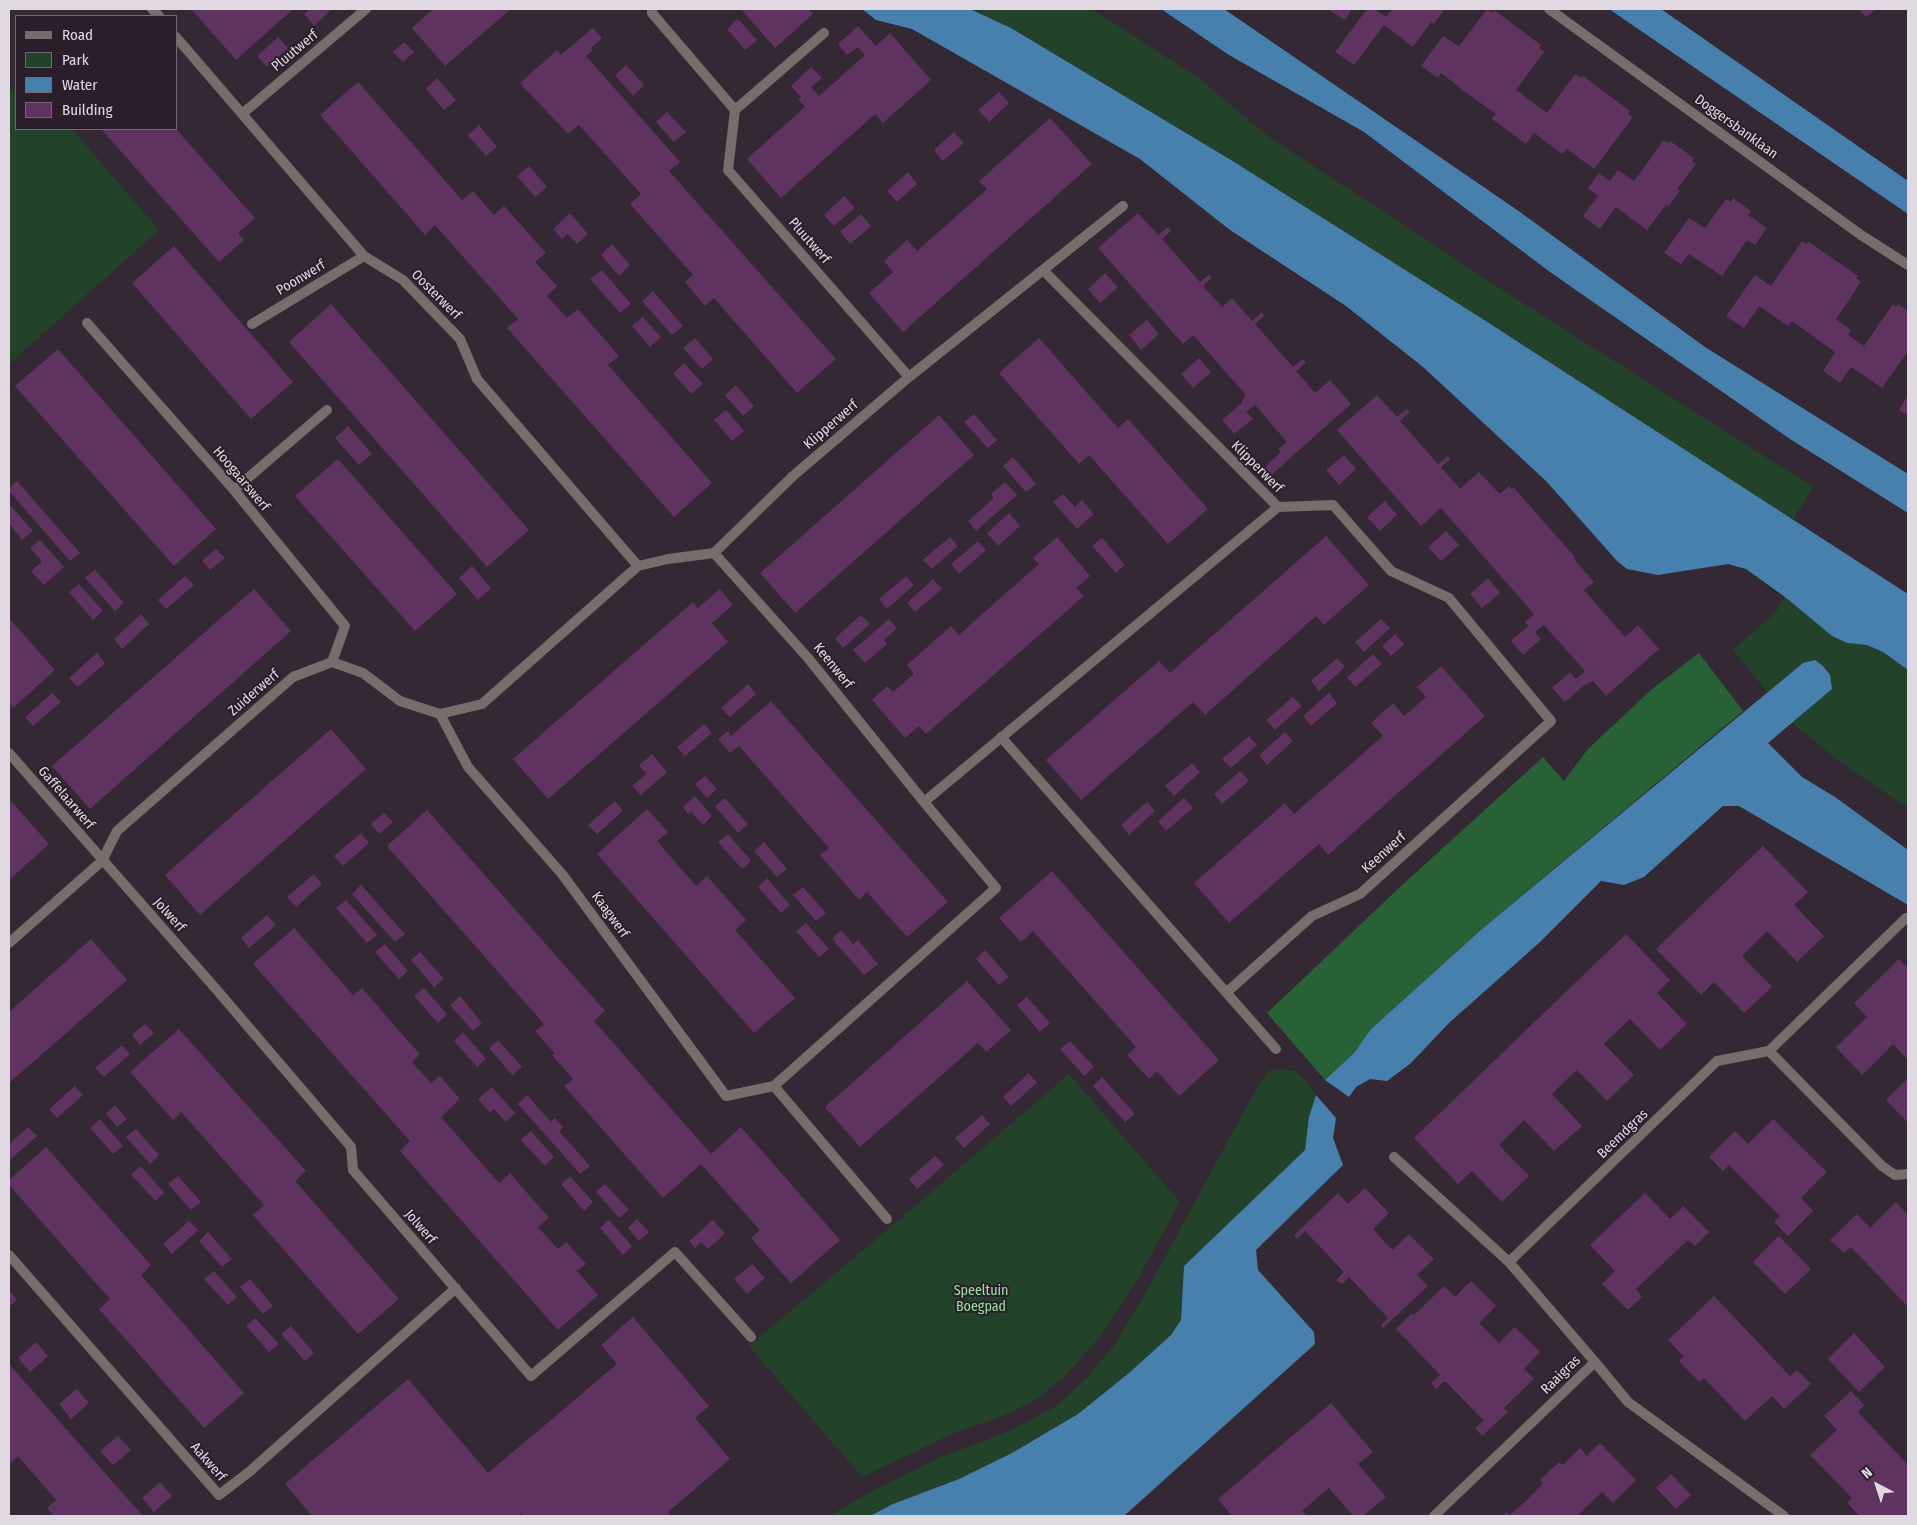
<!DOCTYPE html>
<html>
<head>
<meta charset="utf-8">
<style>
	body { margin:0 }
	#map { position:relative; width:1917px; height:1525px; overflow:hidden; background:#332833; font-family:"Fira Sans Condensed",sans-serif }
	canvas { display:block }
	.frame { position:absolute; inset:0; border:10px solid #e1d9e1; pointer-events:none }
	.legend { position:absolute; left:15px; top:15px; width:162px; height:115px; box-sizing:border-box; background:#291e29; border:1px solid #736973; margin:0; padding:6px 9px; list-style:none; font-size:15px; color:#e1d9e1 }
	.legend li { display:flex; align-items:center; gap:10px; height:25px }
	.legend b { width:25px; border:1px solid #736973 }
	.north { position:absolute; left:1852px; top:1460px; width:50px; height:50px; -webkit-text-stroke:4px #291e29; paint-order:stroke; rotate:320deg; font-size:14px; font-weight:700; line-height:20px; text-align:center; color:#e1d9e1 }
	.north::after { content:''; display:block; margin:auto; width:18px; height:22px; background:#e1d9e1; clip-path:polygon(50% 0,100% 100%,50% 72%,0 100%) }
</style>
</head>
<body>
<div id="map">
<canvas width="1917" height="1525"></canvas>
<div class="frame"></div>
<ul class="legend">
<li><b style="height:6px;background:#766d6c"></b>Road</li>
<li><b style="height:14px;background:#224229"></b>Park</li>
<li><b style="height:14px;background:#4780ac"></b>Water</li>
<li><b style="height:14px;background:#5f3360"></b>Building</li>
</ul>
<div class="north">N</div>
</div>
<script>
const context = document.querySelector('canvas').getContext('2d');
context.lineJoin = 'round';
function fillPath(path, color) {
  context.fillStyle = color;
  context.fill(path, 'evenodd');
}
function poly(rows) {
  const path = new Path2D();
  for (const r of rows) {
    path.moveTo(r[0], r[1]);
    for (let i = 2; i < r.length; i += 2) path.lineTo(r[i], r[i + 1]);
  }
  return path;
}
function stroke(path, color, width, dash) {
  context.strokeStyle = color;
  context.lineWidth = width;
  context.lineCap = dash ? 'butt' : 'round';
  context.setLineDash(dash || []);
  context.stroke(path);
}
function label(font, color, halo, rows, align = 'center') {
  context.font = font + ' "Fira Sans Condensed",sans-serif';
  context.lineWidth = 4;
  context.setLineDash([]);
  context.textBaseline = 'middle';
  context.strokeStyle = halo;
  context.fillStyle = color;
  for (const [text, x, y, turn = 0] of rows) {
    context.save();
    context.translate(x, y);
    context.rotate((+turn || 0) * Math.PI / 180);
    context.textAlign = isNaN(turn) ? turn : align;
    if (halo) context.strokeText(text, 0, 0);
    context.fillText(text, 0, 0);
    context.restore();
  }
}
const green = poly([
	[970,9,1091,9,1094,10,1200,79,1265,134,1482,277,1813,487,1793,520,1478,316,1231,160,1011,28],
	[16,86,16,129,72,129,159,230,9,364,9,93],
	[1785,597,1832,636,1847,643,1867,645,1883,652,1908,670,1908,808,1847,767,1792,723,1808,710,1803,663,1767,692,1733,650,1775,613],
	[1282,1069,1295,1071,1308,1083,1316,1095,1309,1117,1305,1150,1184,1266,1181,1320,1171,1335,1129,1373,1078,1414,1012,1453,959,1479,893,1504,870,1516,829,1516,876,1489,943,1456,1007,1432,1055,1407,1089,1376,1114,1345,1145,1294,1244,1111,1268,1071],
	[1069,1074,1179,1201,1177,1207,1135,1284,1100,1337,1064,1377,1040,1397,1008,1414,952,1434,862,1477,749,1346,900,1219]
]);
const forest = poly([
	[1699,653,1743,711,1482,929,1371,1029,1354,1053,1325,1080,1267,1013,1401,886,1543,757,1564,781,1588,749,1652,689]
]);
const water = poly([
	[862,9,970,9,1011,28,1231,160,1478,316,1908,594,1908,670,1883,652,1867,645,1847,643,1832,636,1785,597,1746,569,1728,564,1658,575,1627,569,1617,561,1546,481,1477,417,1423,367,1346,306,1230,230,1140,159,912,29,876,20],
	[1161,9,1224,9,1520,212,1705,347,1908,474,1908,513,1790,439,1550,272,1364,132,1229,55],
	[1609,9,1661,9,1908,181,1908,214],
	[1815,660,1823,666,1830,675,1832,689,1768,743,1802,777,1835,797,1908,850,1908,905,1739,806,1723,806,1644,877,1624,885,1601,881,1539,943,1449,1023,1410,1064,1387,1081,1370,1079,1356,1087,1349,1097,1325,1080,1354,1053,1371,1029,1482,929,1803,663],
	[1316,1095,1336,1118,1333,1138,1343,1165,1256,1250,1258,1270,1314,1332,1315,1344,1124,1516,870,1516,893,1504,959,1479,1012,1453,1078,1414,1129,1373,1171,1335,1181,1320,1184,1266,1305,1150,1309,1117]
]);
const building = poly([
	[194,9,293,9,236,60,192,10],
	[310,9,332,9,314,26,304,14],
	[433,9,511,9,445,66,412,28],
	[741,9,808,9,813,14,775,48],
	[1327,9,1352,9,1345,20],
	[1367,9,1374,9,1386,17,1392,9,1445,9,1434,24,1431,22,1413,47,1384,25,1354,65,1335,52],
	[1487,9,1492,13,1494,10,1541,45,1539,48,1544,52,1516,90,1547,113,1575,74,1581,78,1583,76,1630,111,1628,114,1633,117,1594,169,1567,149,1562,154,1534,133,1526,144,1492,119,1496,114,1468,94,1441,73,1438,78,1421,66,1443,36,1459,46],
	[1858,9,1876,9,1866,17],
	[738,19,757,40,745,50,727,29],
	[858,26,876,46,890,33,931,80,883,123,875,114,781,198,747,159,805,107,798,99,801,97,791,86,811,67,822,78,811,87,819,96,865,55,858,47,847,55,838,44],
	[593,28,602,38,591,48,593,50,586,56,680,162,669,171,836,359,797,393,714,298,705,306,685,282,693,275,630,204,641,194,579,125,568,134,520,83,557,50,561,55],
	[278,37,288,48,267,67,257,56],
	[404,42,414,52,403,62,393,52],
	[626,65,644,85,633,96,615,75],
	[437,78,456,100,444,110,426,89],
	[358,82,462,200,473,191,494,215,504,206,546,253,535,262,557,286,547,296,567,318,578,309,619,356,608,365,712,483,674,517,507,328,518,319,435,225,425,235,320,115],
	[999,92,1009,103,989,122,978,110],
	[667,112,686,132,674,142,656,122],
	[1050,118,1092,164,903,332,869,293,893,272,884,261,907,240,917,251,987,189,979,181],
	[479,125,497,147,486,156,468,135],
	[101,129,176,129,255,218,238,233,244,240,219,262],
	[954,132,964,143,943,161,934,150],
	[1664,140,1668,143,1670,141,1694,158,1692,161,1696,164,1677,189,1680,191,1668,207,1666,205,1647,230,1616,207,1600,229,1583,216,1598,196,1588,188,1599,173,1610,181,1618,170,1634,181],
	[529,166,547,187,535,197,517,176],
	[908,172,917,184,897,202,887,191],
	[844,196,855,208,834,226,824,215],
	[1733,198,1751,211,1748,215,1767,228,1755,245,1747,240,1722,276,1689,254,1681,264,1664,253,1689,218,1705,228,1726,199,1731,202],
	[570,213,588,234,577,244,568,234,562,239,553,229],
	[1138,213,1158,235,1168,227,1171,231,1162,239,1200,282,1210,274,1212,277,1203,286,1222,307,1232,298,1252,321,1262,312,1264,316,1255,324,1293,367,1303,359,1306,363,1296,371,1315,393,1330,380,1351,404,1270,476,1264,468,1281,452,1278,449,1287,442,1255,405,1246,412,1253,419,1234,434,1222,420,1240,405,1246,395,1193,335,1183,344,1098,248],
	[861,214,871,226,850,244,840,232],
	[1802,241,1807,244,1809,242,1858,276,1856,278,1861,282,1836,319,1851,330,1848,335,1864,346,1893,304,1896,307,1898,304,1908,311,1908,351,1882,388,1851,367,1840,383,1823,371,1835,352,1792,321,1788,326,1759,306,1744,328,1726,316,1755,275,1771,286],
	[612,244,630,265,619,276,601,255],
	[174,246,293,382,251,419,132,283],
	[602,270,631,304,620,313,590,279],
	[1105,273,1118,287,1100,303,1088,289],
	[653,291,683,326,672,335,642,301],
	[331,304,529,530,487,567,289,342],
	[643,317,661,337,650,347,632,326],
	[1147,320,1159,334,1141,350,1129,335],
	[695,338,713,359,702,369,683,348],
	[1039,338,1118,428,1128,419,1208,509,1168,544,1089,455,1079,464,999,373],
	[58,349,216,529,174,566,15,386],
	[1199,358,1211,372,1193,388,1181,374],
	[684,363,703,384,691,394,673,373],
	[736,385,754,406,743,416,725,395],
	[1377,395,1397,417,1407,409,1410,412,1400,421,1438,464,1448,456,1451,459,1441,467,1460,489,1479,472,1500,494,1509,486,1512,489,1514,488,1574,556,1573,558,1594,582,1584,590,1625,637,1638,625,1659,649,1606,696,1593,681,1583,686,1565,702,1552,688,1570,672,1576,679,1585,671,1544,625,1535,632,1541,639,1523,655,1511,641,1528,626,1525,622,1534,614,1441,508,1421,526,1337,430],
	[1908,395,1908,416,1899,410],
	[726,410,744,431,732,441,714,420],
	[974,414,997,440,988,448,964,422],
	[939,415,974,455,795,613,760,573],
	[348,426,372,454,359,465,335,438],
	[1344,455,1356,469,1339,485,1326,470],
	[1013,457,1036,484,1026,492,1003,466],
	[338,459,457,594,415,631,295,496],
	[17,481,80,553,70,561,9,491,9,488],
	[1005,482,1017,495,976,531,968,521,994,498,991,494],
	[1063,494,1075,507,1082,500,1094,514,1077,529,1053,502],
	[1385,501,1397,515,1380,531,1367,517],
	[9,504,33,531,22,540,9,523],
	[1009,513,1020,526,998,546,987,533],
	[1446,531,1459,545,1441,561,1428,547],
	[1326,536,1369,585,1324,625,1316,616,1205,715,1193,702,1081,800,1046,760,1159,661,1170,673],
	[950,537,958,546,932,569,923,560],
	[1057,537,1090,576,1076,588,1084,596,926,734,919,726,905,738,872,700,887,686,893,692,914,674,907,665,951,626,959,635,981,615,1039,564,1033,558],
	[1102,538,1125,565,1116,573,1092,546],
	[40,540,64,567,44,585,31,571,42,562,30,548],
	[978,541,986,550,959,574,951,564],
	[216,549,225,558,210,570,202,561],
	[472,566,491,588,478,600,459,578],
	[95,570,124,603,115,611,85,578],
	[185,576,194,585,166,609,158,600],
	[906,576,914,585,887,609,879,599],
	[1488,578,1500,593,1482,608,1470,594],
	[933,579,942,589,915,612,907,603],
	[79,584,103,611,93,620,69,592],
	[254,589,291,631,90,809,52,766],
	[720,589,733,605,712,623,728,642,548,799,513,759,693,602,698,608],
	[141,614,149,624,122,649,114,639],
	[861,615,870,624,843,648,835,638],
	[9,618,55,670,13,708,9,703],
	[889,619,897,628,884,640,887,644,865,663,853,650],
	[1381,619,1390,628,1364,652,1355,642],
	[1395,634,1404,644,1391,656,1382,646],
	[97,653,105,663,78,687,69,678],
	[1373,654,1382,664,1355,687,1347,677],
	[1337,658,1345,667,1319,691,1311,681],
	[1441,666,1485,716,1328,855,1319,844,1229,923,1194,883,1285,803,1294,814,1383,736,1371,723,1393,703,1404,716,1426,697,1417,687],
	[748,684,756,694,730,717,721,708],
	[52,693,61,702,33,726,25,717],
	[1329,693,1337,703,1311,726,1303,716],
	[1293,697,1302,706,1275,730,1266,720],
	[771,701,948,902,907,937,867,892,859,900,820,855,829,848,739,746,730,753,718,739,728,731,731,736],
	[704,724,712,733,685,756,677,747],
	[331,729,366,769,200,915,165,875],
	[1285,732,1293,741,1267,765,1259,755],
	[1249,736,1257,745,1231,768,1222,759],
	[652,754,667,772,641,795,632,786,646,774,639,765],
	[1192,763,1200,772,1174,796,1165,786],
	[1240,771,1249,781,1222,804,1214,794],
	[705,776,717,789,707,798,695,784],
	[695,796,712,816,703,825,691,812,688,814,683,807],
	[725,798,748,824,738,833,715,806],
	[1184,798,1193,808,1166,831,1158,821],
	[615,801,623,811,597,834,588,825],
	[12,802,49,844,9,880,9,804],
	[1147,802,1155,811,1129,835,1121,825],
	[647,809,668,832,657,841,696,886,707,876,746,920,735,930,795,998,754,1033,597,854],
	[427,810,605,1011,594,1021,711,1154,741,1127,840,1240,791,1283,751,1238,760,1230,701,1164,663,1198,564,1086,573,1079,552,1055,555,1054,535,1031,544,1024,387,846],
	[384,813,393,822,379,834,371,824],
	[361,833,369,843,343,866,334,856],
	[728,834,751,861,742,869,718,842],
	[764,842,787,869,777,877,754,851],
	[1763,846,1808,892,1794,905,1824,936,1797,962,1767,931,1742,956,1772,987,1744,1013,1714,982,1701,995,1656,949],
	[1052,871,1219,1060,1179,1096,1157,1071,1149,1079,1127,1055,1136,1047,1033,931,1021,942,999,918],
	[314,874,322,884,296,907,287,897],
	[767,878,790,905,781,913,758,887],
	[361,885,405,934,395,942,352,894],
	[803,887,826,913,816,921,793,895],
	[346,900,377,935,367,943,336,908],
	[267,915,276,925,249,948,241,938],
	[806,923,829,949,819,957,796,931],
	[294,928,353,995,362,988,400,1032,420,1054,412,1062,431,1083,440,1076,460,1099,441,1117,499,1183,510,1173,549,1218,538,1227,558,1249,566,1242,586,1264,577,1271,598,1295,558,1330,400,1151,410,1141,253,964],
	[841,930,853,944,858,940,878,964,864,975,832,939],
	[1626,934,1670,980,1657,993,1687,1024,1660,1050,1630,1019,1604,1044,1634,1075,1607,1101,1577,1070,1564,1082,1552,1094,1582,1126,1554,1151,1524,1120,1499,1145,1529,1176,1502,1202,1472,1171,1458,1184,1414,1138],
	[91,939,127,980,9,1083,9,1012],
	[385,944,408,971,399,979,375,952],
	[985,950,1009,977,999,985,976,959],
	[420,952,444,979,434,987,411,960],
	[1899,959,1908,968,1908,1060,1893,1044,1862,1075,1836,1047,1867,1017,1854,1003],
	[967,981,1011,1030,986,1052,978,1043,860,1147,825,1107],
	[424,988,447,1014,438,1023,414,996],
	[460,996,482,1023,473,1031,450,1005],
	[1027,997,1050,1023,1040,1032,1017,1005],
	[145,1024,154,1033,140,1045,132,1035],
	[179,1029,306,1171,295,1181,399,1299,358,1334,253,1215,264,1205,181,1112,173,1120,130,1072],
	[463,1032,486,1059,477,1067,454,1041],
	[498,1040,522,1067,512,1075,489,1048],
	[1070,1041,1094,1067,1084,1076,1060,1049],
	[122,1045,130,1054,104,1077,95,1068],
	[1029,1073,1037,1083,1011,1106,1003,1097],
	[1102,1077,1135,1114,1125,1122,1093,1086],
	[1908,1078,1908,1123,1886,1100],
	[75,1086,83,1095,57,1118,49,1109],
	[492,1087,515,1113,506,1122,494,1109,490,1113,478,1099],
	[527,1095,551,1122,555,1118,563,1127,559,1131,590,1166,580,1174,518,1104],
	[115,1105,127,1119,117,1127,106,1114],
	[982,1115,990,1124,964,1148,955,1138],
	[100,1119,123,1146,113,1154,90,1128],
	[1773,1119,1827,1172,1801,1198,1813,1211,1788,1236,1774,1222,1780,1216,1729,1165,1723,1171,1709,1157,1735,1131,1748,1144],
	[28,1127,37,1136,10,1160,9,1144],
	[136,1129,159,1155,150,1164,126,1137],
	[531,1131,554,1157,545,1166,521,1140],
	[46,1147,151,1265,141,1275,244,1393,204,1428,99,1309,110,1299,9,1185,9,1180],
	[935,1156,944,1165,917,1189,909,1179],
	[141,1166,164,1193,155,1201,131,1174],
	[178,1176,201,1202,191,1210,168,1184],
	[570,1176,593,1202,584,1211,561,1184],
	[605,1184,629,1210,619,1218,596,1192],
	[1365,1188,1389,1213,1373,1229,1383,1240,1393,1250,1409,1234,1434,1259,1417,1275,1428,1286,1383,1328,1381,1325,1388,1318,1349,1277,1342,1284,1336,1280,1344,1272,1305,1231,1297,1239,1294,1235,1338,1193,1348,1204],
	[1645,1193,1670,1219,1683,1206,1709,1232,1695,1246,1688,1240,1636,1289,1642,1297,1628,1310,1602,1284,1615,1271,1590,1245],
	[1896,1202,1908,1215,1908,1307,1851,1247,1844,1253,1830,1240,1857,1214,1870,1228],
	[637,1219,649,1232,639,1241,628,1228],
	[609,1220,632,1246,623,1255,600,1228],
	[713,1220,725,1234,708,1249,701,1242,695,1248,689,1241],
	[189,1221,198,1230,172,1254,163,1244],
	[208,1232,232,1259,222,1267,199,1241],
	[1779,1236,1811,1269,1785,1294,1753,1262],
	[752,1264,765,1278,747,1294,734,1279],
	[214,1271,237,1297,228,1305,204,1279],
	[250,1279,273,1306,263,1314,240,1287],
	[1471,1281,1496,1306,1479,1323,1499,1343,1515,1327,1540,1352,1524,1369,1534,1379,1504,1408,1508,1412,1482,1436,1475,1428,1484,1421,1445,1381,1436,1389,1431,1383,1440,1375,1396,1329,1412,1313,1414,1315,1444,1286,1455,1297],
	[9,1290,17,1300,9,1307],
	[1714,1296,1790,1376,1797,1370,1811,1384,1784,1409,1772,1396,1745,1421,1704,1378,1699,1382,1679,1361,1684,1357,1668,1340],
	[633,1317,709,1406,695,1418,730,1459,668,1512,671,1516,523,1516,521,1513,517,1516,312,1516,285,1484,408,1379,488,1473,617,1364,601,1345],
	[255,1318,279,1344,269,1352,246,1326],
	[291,1326,314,1353,305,1361,281,1334],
	[1854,1333,1885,1367,1859,1392,1828,1359],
	[36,1342,48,1356,30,1372,18,1358],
	[9,1364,119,1489,143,1516,54,1516,48,1510,47,1508,56,1500,18,1456,9,1465],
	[77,1389,89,1403,71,1419,59,1404],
	[1851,1391,1864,1405,1858,1412,1908,1465,1908,1516,1860,1516,1847,1503,1852,1498,1810,1455,1837,1430,1824,1416],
	[1331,1403,1373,1452,1358,1464,1386,1497,1363,1516,1353,1516,1329,1488,1302,1511,1307,1516,1232,1516,1218,1499],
	[118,1436,131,1450,113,1465,100,1451],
	[1600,1443,1636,1480,1613,1503,1602,1492,1577,1516,1502,1516,1506,1512,1510,1515,1527,1500,1543,1483,1540,1480,1559,1462,1563,1465,1580,1448,1587,1456],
	[1671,1474,1691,1495,1676,1509,1656,1488],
	[160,1482,172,1496,154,1512,142,1498]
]);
const street = poly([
	[152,9,159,16],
	[652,9,652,13,735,110,728,170,909,377],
	[1549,9,1861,235,1908,265],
	[176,37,364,256,403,280,460,339,477,379,638,566],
	[735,110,824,33],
	[242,114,366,9],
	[1043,270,1123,206],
	[87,323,234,490,345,626,332,662],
	[252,324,364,256],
	[234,490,327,410],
	[714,553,793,476,909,377,1043,270,1278,507,1333,505,1391,571,1449,598,1551,721,1360,894,1312,916,1227,992],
	[714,553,808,658,924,802,996,888,774,1086],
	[440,714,468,767,562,874,726,1096,774,1086,887,1219],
	[1001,737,1276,1049],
	[9,753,216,989,351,1147,353,1170,531,1376,675,1252,751,1337],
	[924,802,1278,507],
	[9,943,102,861,117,831,293,677,332,662,363,673,400,701,440,714,482,704,638,566,668,559,714,553],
	[1769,1051,1882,1166,1895,1175,1908,1174],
	[1394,1157,1509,1262,1595,1362],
	[9,1255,219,1495,249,1472,456,1288],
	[1509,1262,1717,1061,1769,1051,1906,918],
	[1434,1516,1595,1362,1628,1402,1784,1516]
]);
const streetNames = [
	["Pluutwerf",295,51,-40],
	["Doggersbanklaan",1736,127,36],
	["Pluutwerf",809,241,49],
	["Poonwerf",301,278,-31],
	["Oosterwerf",436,295,45],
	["Klipperwerf",831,425,-41],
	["Klipperwerf",1257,467,45],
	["Hoogaarswerf",241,479,50],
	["Keenwerf",833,666,51],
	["Zuiderwerf",254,693,-41],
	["Gaffelaarwerf",66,798,49],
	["Keenwerf",1384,853,-42],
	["Jolwerf",169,915,48],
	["Kaagwerf",610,915,54],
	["Beemdgras",1623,1134,-44],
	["Jolwerf",420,1227,49],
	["Raaigras",1561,1375,-44],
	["Aakwerf",208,1462,49]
];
const parkNames = [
	["Speeltuin",981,1291],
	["Boegpad",981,1307]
];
fillPath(green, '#224229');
fillPath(forest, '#296136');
fillPath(water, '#4780ac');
fillPath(building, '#5f3360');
stroke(street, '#766d6c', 10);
label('14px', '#e1d9e1', '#291e29', streetNames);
label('14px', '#93e3a1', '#291e29', parkNames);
</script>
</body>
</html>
